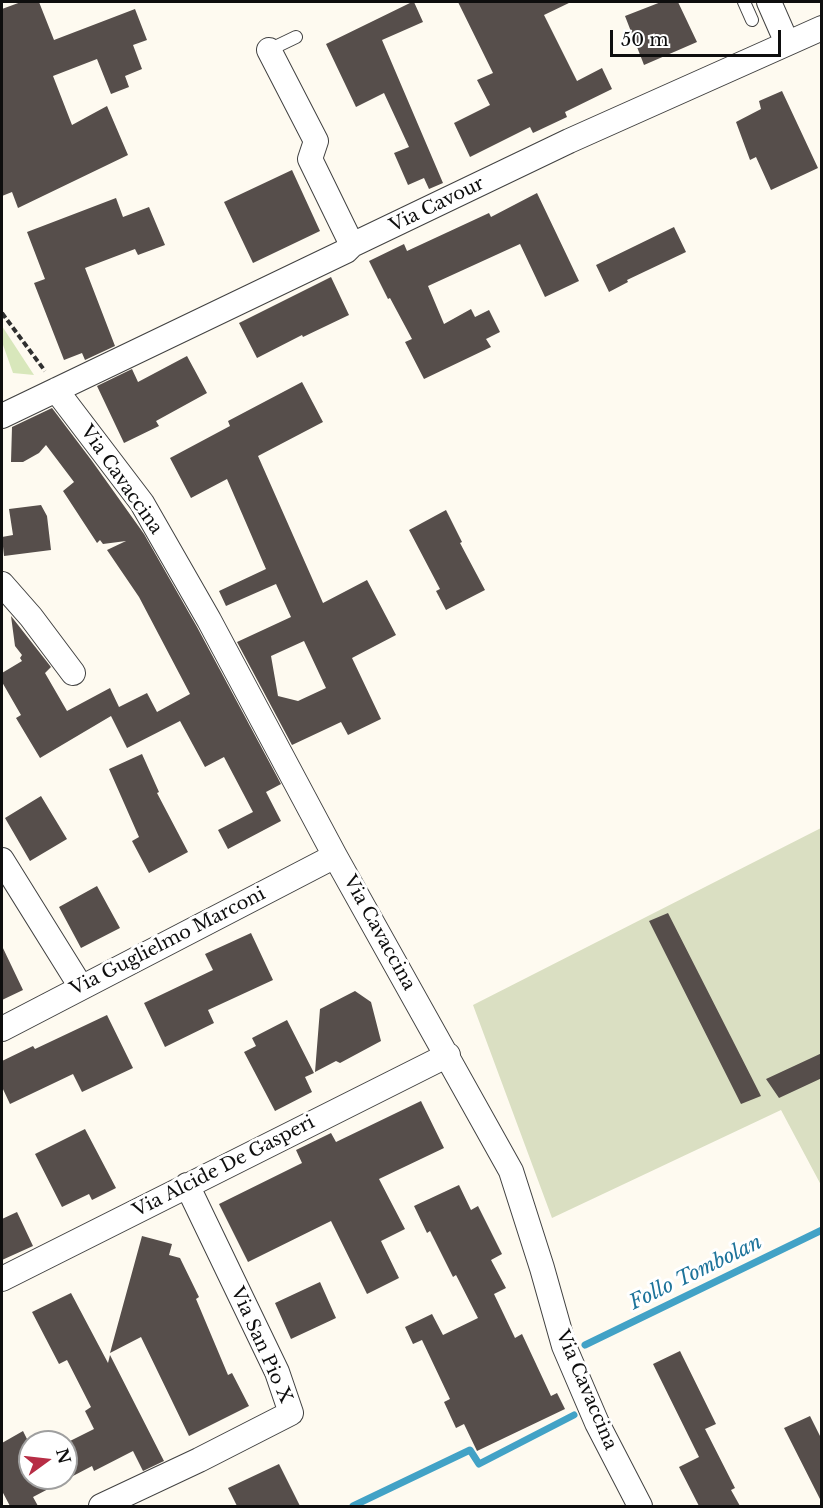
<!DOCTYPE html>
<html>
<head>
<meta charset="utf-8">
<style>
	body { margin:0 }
	#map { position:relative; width:823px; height:1508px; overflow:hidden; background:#fefaf0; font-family:"Libre Baskerville",serif }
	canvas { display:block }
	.frame { position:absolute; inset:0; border:3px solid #0e0e0e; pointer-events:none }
	.north { position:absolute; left:18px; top:1430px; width:60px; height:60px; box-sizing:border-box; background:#fff; border:2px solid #9f9f9f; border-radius:50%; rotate:75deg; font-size:16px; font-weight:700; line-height:24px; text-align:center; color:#0e0e0e }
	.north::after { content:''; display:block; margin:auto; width:21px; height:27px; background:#b72d45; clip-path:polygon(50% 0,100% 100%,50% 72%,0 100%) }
	.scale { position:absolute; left:610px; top:30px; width:171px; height:27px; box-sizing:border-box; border:3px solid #0e0e0e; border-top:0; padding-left:8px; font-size:18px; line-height:21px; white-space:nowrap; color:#0e0e0e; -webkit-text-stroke:4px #fff; paint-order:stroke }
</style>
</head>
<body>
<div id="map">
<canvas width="823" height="1508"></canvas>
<div class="frame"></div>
<div class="north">N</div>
<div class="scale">50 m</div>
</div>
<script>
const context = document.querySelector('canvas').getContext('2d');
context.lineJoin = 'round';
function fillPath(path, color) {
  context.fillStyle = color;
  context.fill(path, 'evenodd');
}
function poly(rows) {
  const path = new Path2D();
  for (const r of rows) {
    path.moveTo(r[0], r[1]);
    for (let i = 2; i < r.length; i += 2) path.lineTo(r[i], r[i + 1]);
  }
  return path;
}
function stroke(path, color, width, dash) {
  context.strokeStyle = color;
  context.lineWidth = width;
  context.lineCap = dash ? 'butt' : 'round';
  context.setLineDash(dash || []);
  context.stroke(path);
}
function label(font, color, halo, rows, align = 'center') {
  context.font = font + ' "Libre Baskerville",serif';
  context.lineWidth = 6;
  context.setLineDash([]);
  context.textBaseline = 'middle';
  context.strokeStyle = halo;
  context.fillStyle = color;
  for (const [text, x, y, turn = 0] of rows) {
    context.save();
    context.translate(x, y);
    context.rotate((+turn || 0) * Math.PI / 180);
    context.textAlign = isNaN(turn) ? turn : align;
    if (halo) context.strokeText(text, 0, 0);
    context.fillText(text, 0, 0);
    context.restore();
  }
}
const green = poly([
	[2,326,34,375,13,373,2,342]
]);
const cemetery = poly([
	[821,828,821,1185,781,1110,552,1218,473,1005]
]);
const stream = poly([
	[585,1345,822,1230],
	[353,1506,470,1450,479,1464,574,1415]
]);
const building = poly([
	[21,2,39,2,54,40,135,9,147,40,133,45,142,69,125,76,129,87,111,94,97,59,53,76,72,125,107,106,128,155,18,208,12,192,2,196,2,9],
	[412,2,414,2,423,22,382,40,443,183,429,189,424,178,408,185,394,153,409,147,384,93,356,107,326,44],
	[458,2,571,2,544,15,577,81,602,68,612,89,565,112,567,117,533,133,530,127,470,157,454,123,490,105,477,80,493,73],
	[661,2,678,2,697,42,644,65,625,16],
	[782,91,818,168,771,190,756,157,750,160,736,122,761,109,759,101],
	[292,170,320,231,253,263,224,202],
	[537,193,579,281,545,297,520,244,428,286,444,324,471,309,475,317,489,310,500,332,486,339,491,347,424,379,405,342,412,339,390,298,388,299,369,261,404,244,407,251,489,213,491,217],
	[116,198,123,217,149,207,165,245,138,255,135,249,85,268,115,346,85,360,82,353,64,360,34,283,45,279,27,232],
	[674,227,686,252,627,280,628,282,609,292,596,265],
	[331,277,349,315,303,337,302,335,257,358,239,323],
	[187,356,207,393,156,421,159,426,124,443,97,386,132,369,138,382],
	[302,382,323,422,258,456,323,603,367,580,396,635,352,658,381,719,348,735,341,722,292,745,237,642,291,617,276,584,226,606,219,591,266,569,227,479,191,498,170,458,230,426,228,421],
	[304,641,326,688,298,701,278,696,271,656],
	[52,408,92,461,144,534,197,627,281,784,266,792,281,821,228,849,218,830,253,812,224,757,205,767,180,721,127,748,111,716,40,758,16,718,21,715,2,682,2,673,22,661,20,658,22,655,15,646,11,616,51,667,45,673,67,711,110,688,119,707,147,693,157,712,190,694,139,597,107,550,126,541,103,544,100,540,97,543,63,491,74,482,46,445,39,453,23,462,11,462,12,427],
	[41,505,47,516,51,550,4,556,2,537,13,535,9,509],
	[446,510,462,542,460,543,485,590,446,610,436,591,440,589,409,530],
	[142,754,159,792,157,793,188,852,149,873,132,841,139,837,109,769],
	[41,796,67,839,30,861,5,818],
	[97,886,120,928,81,948,59,907],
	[668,913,761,1096,741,1104,649,921],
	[251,933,273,980,208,1010,214,1023,165,1047,144,1003,213,970,205,954],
	[2,946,23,990,2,1000],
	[355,991,371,1002,381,1041,340,1063,336,1061,315,1072,320,1009],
	[107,1015,133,1068,82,1092,73,1074,10,1104,2,1087,2,1061,33,1046,35,1049],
	[287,1020,314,1073,305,1077,312,1092,275,1111,244,1052,256,1046,252,1038],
	[822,1053,822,1078,779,1098,766,1079],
	[421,1101,444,1148,379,1179,405,1229,381,1241,399,1278,367,1294,331,1221,248,1262,219,1204,302,1163,296,1150,331,1133,336,1142],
	[85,1129,116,1188,92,1200,89,1194,62,1207,35,1154],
	[459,1185,471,1210,478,1206,502,1254,491,1260,506,1288,494,1294,515,1338,522,1334,551,1396,557,1393,565,1409,477,1451,464,1424,456,1428,444,1402,450,1399,422,1340,413,1344,405,1327,432,1314,443,1335,478,1318,456,1275,453,1277,430,1231,427,1233,414,1206],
	[17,1212,33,1246,2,1260,2,1219],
	[142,1236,172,1244,169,1255,180,1258,199,1297,196,1299,228,1375,232,1373,249,1406,189,1436,141,1337,110,1353],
	[320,1282,336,1318,291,1339,275,1303],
	[71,1293,108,1363,110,1355,164,1461,143,1471,133,1451,94,1471,92,1466,33,1497,38,1506,10,1506,2,1491,2,1443,23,1431,30,1445,30,1478,66,1478,66,1443,94,1429,85,1411,91,1407,67,1360,59,1364,32,1312],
	[680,1351,716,1424,705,1429,735,1488,731,1490,740,1506,699,1506,679,1467,699,1457,653,1364],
	[810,1416,822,1440,822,1503,784,1428],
	[279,1464,300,1506,237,1506,228,1488]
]);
const path = poly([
	[2,313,45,371]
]);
const service = poly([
	[744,2,752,20],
	[269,50,296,37]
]);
const minor = poly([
	[769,2,787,43],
	[269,50,316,141,310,159,352,245],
	[56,390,142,503,209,620,335,856,511,1171,542,1268,564,1346,597,1423,640,1506],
	[2,416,346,251,352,245,569,141,822,28],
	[2,584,31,617,73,673],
	[2,860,81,987],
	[2,1029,335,856],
	[2,1279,448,1055],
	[101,1506,199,1460,291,1413,277,1372,187,1185]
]);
const streetNames = [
	["Via Cavour",437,205,-26],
	["Via Cavaccina",121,480,55],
	["Via Cavaccina",379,933,61],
	["Via Guglielmo Marconi",168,942,-27],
	["Via Alcide De Gasperi",224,1167,-27],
	["Via San Pio X",261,1345,66],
	["Via Cavaccina",586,1390,67]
];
const waterNames = [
	["Follo Tombolan",696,1273,-26]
];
fillPath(green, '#d8e7bb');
fillPath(cemetery, '#dadfc2');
stroke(stream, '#42a2c6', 7);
fillPath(building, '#564e4b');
stroke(service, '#414141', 14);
stroke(minor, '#414141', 26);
stroke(path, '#303030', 4, [6, 3]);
stroke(service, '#fff', 12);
stroke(minor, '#fff', 24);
label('18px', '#0e0e0e', '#fff', streetNames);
label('italic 20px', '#1d739a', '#fff', waterNames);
</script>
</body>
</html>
